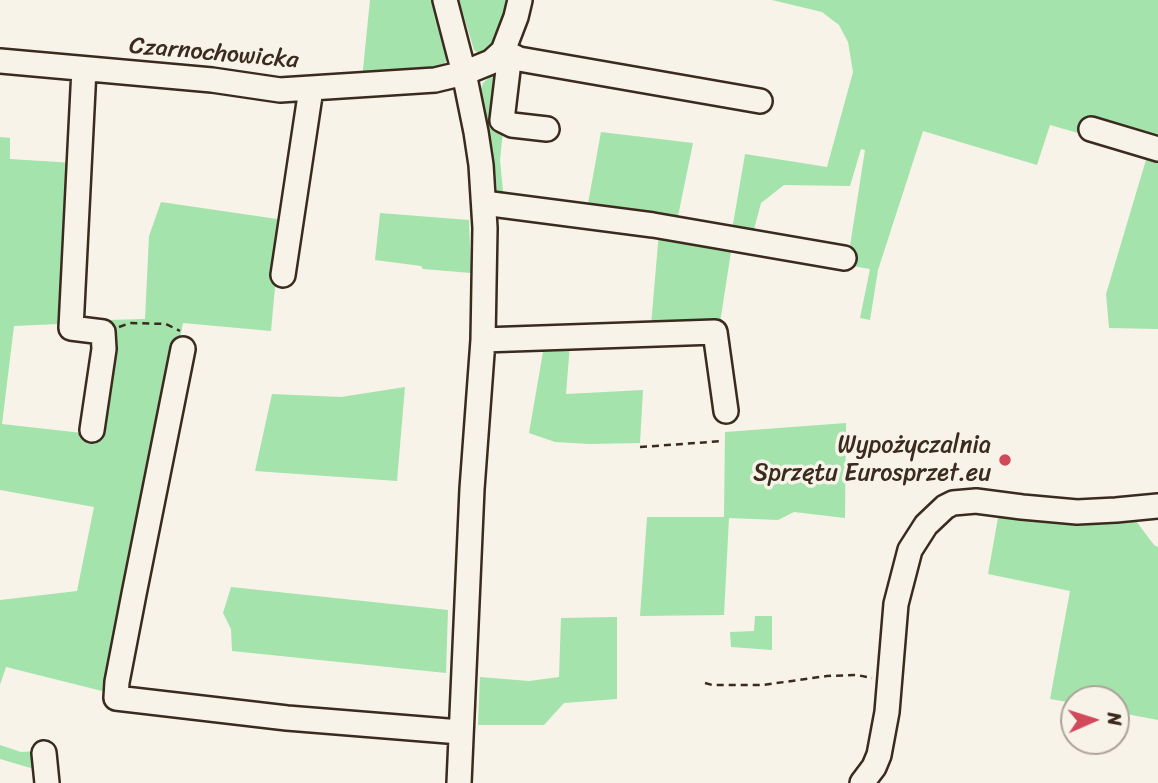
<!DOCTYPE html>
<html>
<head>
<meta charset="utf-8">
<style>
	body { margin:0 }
	#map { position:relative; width:1158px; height:783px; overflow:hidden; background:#f7f3e8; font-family:Sriracha,sans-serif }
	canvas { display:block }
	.north { position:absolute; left:1060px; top:685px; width:70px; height:70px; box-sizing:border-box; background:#f7f3e8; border:2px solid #aca397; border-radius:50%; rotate:87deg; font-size:19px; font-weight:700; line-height:28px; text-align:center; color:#3b2a1e }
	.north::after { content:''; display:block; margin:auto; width:24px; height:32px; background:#d1495b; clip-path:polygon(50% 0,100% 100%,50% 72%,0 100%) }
</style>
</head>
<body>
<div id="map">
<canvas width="1158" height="783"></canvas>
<div class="north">N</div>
</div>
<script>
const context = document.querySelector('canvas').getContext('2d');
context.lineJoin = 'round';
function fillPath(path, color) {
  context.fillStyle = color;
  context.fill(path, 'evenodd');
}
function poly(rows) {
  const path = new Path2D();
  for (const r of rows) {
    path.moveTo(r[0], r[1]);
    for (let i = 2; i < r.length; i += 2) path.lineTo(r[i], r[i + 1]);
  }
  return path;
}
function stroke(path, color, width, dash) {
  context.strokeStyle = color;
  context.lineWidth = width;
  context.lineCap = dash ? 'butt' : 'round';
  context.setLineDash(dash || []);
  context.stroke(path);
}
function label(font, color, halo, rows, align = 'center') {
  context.font = font + ' Sriracha,sans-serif';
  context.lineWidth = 7;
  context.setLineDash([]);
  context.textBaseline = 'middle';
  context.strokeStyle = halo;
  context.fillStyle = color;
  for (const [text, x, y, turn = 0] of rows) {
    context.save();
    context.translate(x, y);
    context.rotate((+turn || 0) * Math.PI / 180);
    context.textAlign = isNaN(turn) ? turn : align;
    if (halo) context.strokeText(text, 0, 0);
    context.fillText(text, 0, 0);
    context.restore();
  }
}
const green = poly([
	[370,0,431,0,447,56,446,61,444,65,436,67,436,72,362,79],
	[459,0,513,0,490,54,487,49,479,54,474,50],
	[772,0,1158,0,1158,141,1085,135,1050,125,1037,165,923,131,878,270,870,320,860,318,870,269,847,265,865,150,861,149,850,186,784,185,761,203,753,233,732,230,745,154,827,167,853,72,848,42,839,25,822,12],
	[495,72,500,72,503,131,500,160,504,201,498,199,494,160,481,89,483,83],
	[601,132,693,143,677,221,587,209],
	[0,137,10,138,10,159,74,163,60,324,14,326,2,424,100,435,108,320,145,319,149,236,161,202,284,220,275,287,271,331,183,323,110,693,6,667,0,685,0,600,77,591,94,507,0,490],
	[1148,153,1158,156,1158,329,1109,328,1106,294],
	[380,213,469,220,471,273,423,269,421,266,375,260],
	[659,232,732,245,720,323,651,325],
	[570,344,566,394,643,390,640,443,590,444,555,442,529,433,544,346],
	[405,387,397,481,255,471,272,394,341,397],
	[846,423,845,518,794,512,778,520,729,518,724,615,640,616,647,517,724,517,725,432],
	[999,512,1133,517,1154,545,1158,547,1158,720,1116,712,1116,699,1074,699,1074,703,1050,699,1070,591,988,574],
	[231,587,448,610,446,673,232,651,231,629,223,613],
	[755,616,772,616,772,650,731,647,730,632,754,631],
	[617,617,617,699,564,703,544,725,478,725,480,677,529,681,559,677,561,618],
	[0,745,21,752,40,751,41,771,0,759]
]);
const path = poly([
	[119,327,130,323,166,324,180,331],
	[640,447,723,441],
	[705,683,712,685,763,685,827,676,857,675,872,678]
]);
const minor = poly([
	[445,0,464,73,476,132,481,165,485,228,483,340,472,489,459,783],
	[503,51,519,59,760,101],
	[503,51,508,70,502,120,512,125,547,129],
	[0,61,212,80,280,90,435,80,464,73,491,62,503,51,516,17,520,0],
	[84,69,71,328,103,332,104,349,92,430],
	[1091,129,1158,149],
	[484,203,653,225,844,258],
	[283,275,311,89],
	[483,340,715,332,726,411],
	[183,349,134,594,117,682,116,698,287,718,460,732],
	[44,753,47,783],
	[862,783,874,767,879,755,887,712,896,604,910,550,926,525,945,507,953,503,976,501,1022,507,1077,512,1116,510,1158,506]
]);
const markers = [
	[1005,460,7,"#d1495b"]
];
const streetNames = [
	["Czarnochowicka",214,54,5]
];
const poiNames = [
	["Wypożyczalnia",991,446],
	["Sprzętu Eurosprzet.eu",991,474]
];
fillPath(green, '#a4e3ac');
stroke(minor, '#3b2a1e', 28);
stroke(path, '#3b2a1e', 2.5, [7, 5]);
stroke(minor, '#f7f3e8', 23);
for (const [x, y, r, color] of markers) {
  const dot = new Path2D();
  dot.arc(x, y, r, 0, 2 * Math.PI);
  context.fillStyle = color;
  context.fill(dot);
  stroke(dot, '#f7f3e8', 2.5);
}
label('24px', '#3b2a1e', '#f7f3e8', streetNames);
label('24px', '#3b2a1e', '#f7f3e8', poiNames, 'right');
</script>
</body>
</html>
